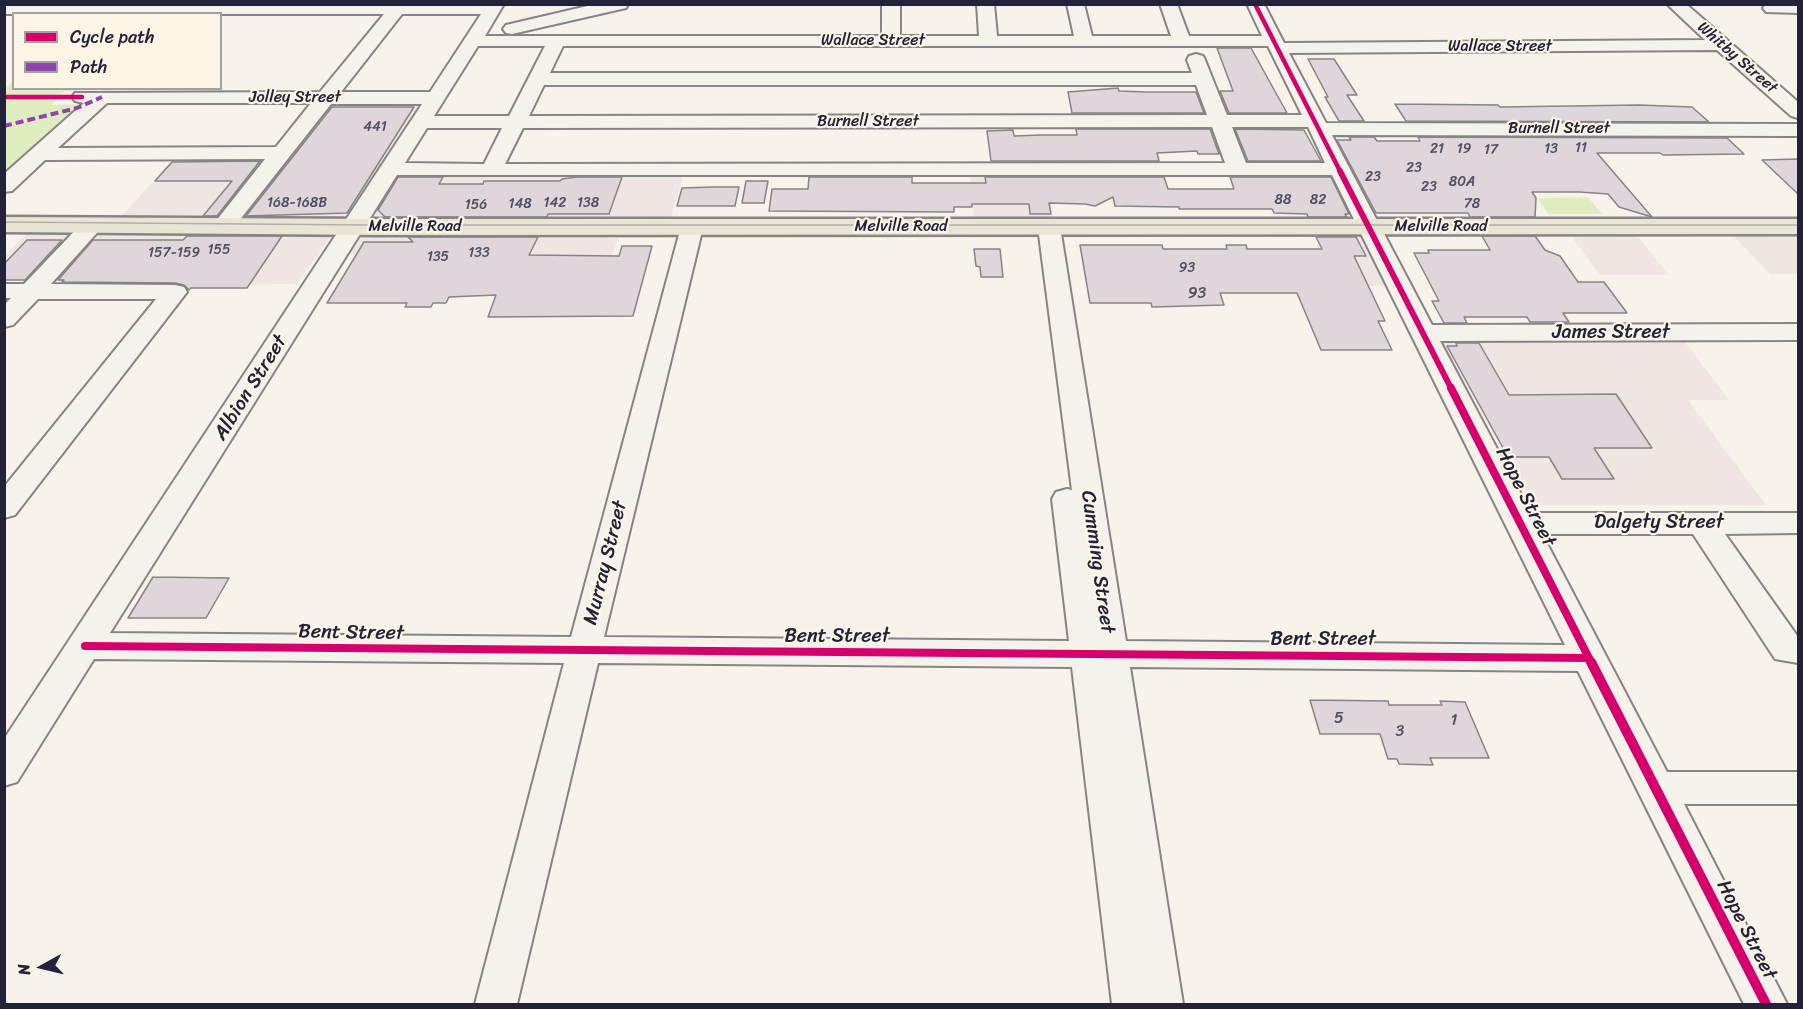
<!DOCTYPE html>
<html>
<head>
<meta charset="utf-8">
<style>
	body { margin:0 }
	#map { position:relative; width:1803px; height:1009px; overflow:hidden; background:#f7f3ea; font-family:Sriracha,sans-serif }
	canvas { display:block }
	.frame { position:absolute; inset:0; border:6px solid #22223b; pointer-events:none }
	.legend { position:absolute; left:12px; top:12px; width:210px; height:78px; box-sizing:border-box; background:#fcf5e5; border:2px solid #a5a1a1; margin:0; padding:8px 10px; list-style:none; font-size:18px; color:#22223b }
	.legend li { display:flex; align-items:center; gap:12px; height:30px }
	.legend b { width:30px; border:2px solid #a5a1a1 }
	.north { position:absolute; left:12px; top:937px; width:60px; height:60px; -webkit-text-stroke:4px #fcf5e5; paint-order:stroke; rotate:262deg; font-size:16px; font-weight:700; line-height:24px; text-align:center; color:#22223b }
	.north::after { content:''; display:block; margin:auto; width:21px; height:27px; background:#22223b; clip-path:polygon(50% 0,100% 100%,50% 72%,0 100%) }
</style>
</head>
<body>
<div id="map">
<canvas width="1803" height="1009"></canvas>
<div class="frame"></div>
<ul class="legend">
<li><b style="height:8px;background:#d6006c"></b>Cycle path</li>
<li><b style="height:8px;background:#8e44ad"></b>Path</li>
</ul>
<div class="north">N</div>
</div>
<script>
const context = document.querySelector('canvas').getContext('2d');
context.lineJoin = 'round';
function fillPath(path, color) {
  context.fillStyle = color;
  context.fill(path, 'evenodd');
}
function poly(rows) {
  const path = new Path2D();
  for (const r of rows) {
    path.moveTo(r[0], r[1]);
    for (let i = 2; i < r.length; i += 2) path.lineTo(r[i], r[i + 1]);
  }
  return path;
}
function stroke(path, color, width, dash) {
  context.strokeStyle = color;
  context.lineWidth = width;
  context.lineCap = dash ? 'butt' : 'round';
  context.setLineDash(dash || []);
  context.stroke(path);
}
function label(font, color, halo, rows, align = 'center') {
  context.font = font + ' Sriracha,sans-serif';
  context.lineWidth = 4.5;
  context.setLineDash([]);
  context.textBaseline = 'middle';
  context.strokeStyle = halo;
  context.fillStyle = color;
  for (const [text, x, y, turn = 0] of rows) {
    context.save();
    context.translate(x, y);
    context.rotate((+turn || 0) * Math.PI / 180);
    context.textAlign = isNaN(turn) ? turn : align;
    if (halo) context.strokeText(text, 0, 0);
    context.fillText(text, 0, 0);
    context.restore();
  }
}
const built = poly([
	[395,104,424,104,383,169,685,170,671,217,345,216,297,284,49,286,71,261,5,260,5,255,28,232,107,232,176,156,290,154,319,118,385,118],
	[970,171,1045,172,1053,217,974,217],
	[1571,236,1637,236,1669,275,1600,275],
	[1733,236,1798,236,1798,274,1770,274],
	[1316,237,1363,237,1387,286,1338,286],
	[357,238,618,238,590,317,488,317,496,295,529,256,347,255],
	[1442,341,1684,341,1729,400,1688,400,1766,505,1533,505]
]);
const green = poly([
	[13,81,14,88,86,89,82,92,65,91,51,105,89,104,5,184,5,88],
	[1588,197,1602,214,1548,214,1537,198]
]);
const building = poly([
	[1217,48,1251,48,1287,113,1229,113,1220,91,1233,91,1217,48],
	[1308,59,1334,59,1357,95,1347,95,1364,121,1339,121,1325,97,1328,97,1308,59],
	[1118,88,1119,91,1147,92,1196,92,1204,113,1072,113,1068,92,1118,88],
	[1395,104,1498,105,1500,107,1639,105,1692,107,1709,122,1406,121,1395,104],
	[332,107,414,107,347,213,246,216,332,107],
	[1076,129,1210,129,1219,154,1198,154,1197,151,1157,153,1159,161,991,161,987,131,1013,130,1014,136,1041,135,1077,135,1076,129],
	[1235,129,1304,130,1321,161,1248,161,1235,129],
	[1349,137,1374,137,1377,141,1420,141,1418,137,1727,138,1744,154,1663,155,1660,153,1597,153,1652,217,1619,207,1608,194,1580,192,1532,192,1536,198,1535,217,1470,217,1468,213,1376,213,1337,140,1351,140,1349,137],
	[1798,159,1798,194,1762,160,1798,159],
	[260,161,217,216,203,216,232,181,155,181,172,162,260,161],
	[398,177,443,177,439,184,483,184,484,181,560,181,562,179,577,177,622,177,609,214,548,214,547,217,385,217,378,210,398,177],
	[809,177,912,177,912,183,986,183,985,177,1164,177,1168,189,1234,189,1230,177,1331,177,1349,214,1345,214,1347,217,1308,217,1307,214,1274,213,1272,209,1179,209,1179,207,1115,206,1113,197,1095,206,1085,204,1049,203,1051,214,1030,214,1029,204,972,204,972,207,954,207,954,212,769,211,772,189,808,189,809,177],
	[746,181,768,181,764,203,742,203,746,181],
	[713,187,739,187,735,206,677,206,682,188,713,187],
	[187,236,282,236,247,288,191,288,189,290,184,285,175,283,62,282,64,280,58,280,93,240,183,240,187,236],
	[1482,236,1535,236,1545,250,1560,256,1578,282,1604,282,1627,313,1563,313,1569,322,1530,322,1527,317,1464,317,1467,323,1444,323,1432,301,1439,301,1414,253,1429,253,1428,250,1490,250,1482,236],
	[408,237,538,237,529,255,619,256,622,246,652,246,633,316,488,317,496,295,449,297,446,303,433,303,431,307,405,307,407,303,327,303,364,242,413,242,408,237],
	[1316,237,1356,237,1366,256,1354,256,1385,321,1378,321,1392,350,1321,350,1297,293,1220,293,1224,305,1152,307,1151,303,1090,303,1080,245,1162,245,1163,249,1227,249,1226,245,1246,245,1247,249,1322,249,1316,237],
	[27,240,62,240,25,280,4,280,4,264,27,240],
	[974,249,1000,249,1003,277,981,277,980,267,976,266,974,249],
	[1456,343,1479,343,1509,395,1616,394,1652,448,1594,448,1614,479,1562,479,1549,457,1508,457,1447,346,1457,346,1456,343],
	[153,577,229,578,206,618,128,618,153,577],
	[1310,700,1388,701,1389,705,1442,705,1440,701,1465,702,1489,758,1430,758,1433,765,1399,764,1397,759,1388,759,1380,734,1320,734,1310,700]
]);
const minor = poly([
	[4,4,504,4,485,36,882,36,882,4,900,4,900,36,979,36,977,4,994,4,997,36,1074,36,1067,4,1084,4,1092,36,1171,36,1160,4,1177,4,1189,36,1262,36,1247,4,1264,4,1284,43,1705,40,1667,4,1686,4,1798,102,1798,118,1791,116,1717,50,1289,53,1326,123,1798,124,1798,136,1332,135,1432,325,1798,324,1798,340,1440,341,1531,513,1798,513,1798,533,1725,534,1798,637,1798,663,1775,659,1693,534,1542,534,1667,772,1798,772,1798,804,1684,804,1787,1004,1744,1004,1578,671,1130,667,1183,1004,1112,1004,1072,667,598,663,517,1004,475,1004,564,663,94,659,17,782,4,786,4,739,422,104,331,104,231,231,223,233,215,231,212,226,265,159,45,160,12,191,4,192,4,174,84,103,75,101,72,97,75,93,320,92,384,14,4,14,4,4],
	[402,14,481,14,430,92,341,92,402,14],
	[478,46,545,46,509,116,434,116,478,46],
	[563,46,1268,46,1302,115,1227,115,1205,60,1203,56,1196,54,1189,56,1187,60,1192,73,550,73,563,46],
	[544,85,1196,85,1207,115,529,116,544,85],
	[107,103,311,103,276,147,58,148,107,103],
	[1212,127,1225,163,505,164,523,128,1212,127],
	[1232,127,1308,127,1325,163,1246,163,1232,127],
	[427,128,502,128,484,164,405,163,427,128],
	[397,175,1332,175,1565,645,1126,641,1060,227,1057,222,1049,220,1041,222,1038,227,1072,490,1067,489,1056,492,1052,499,1069,641,604,637,703,227,700,222,692,220,684,222,681,227,571,637,110,633,397,175],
	[596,4,628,4,626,8,512,34,506,33,503,29,506,25,596,4],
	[1766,4,1798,4,1798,13,1766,12,1763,8,1766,4],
	[93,218,101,220,104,225,51,284,175,285,184,287,187,292,15,515,4,518,4,487,156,299,38,299,13,325,4,327,4,305,11,298,4,298,4,284,24,284,85,220,93,218]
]);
const major = poly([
	[4,217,378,219,1798,219,1798,234,378,235,4,232,4,217]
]);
const tram = poly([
	[4,222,368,225,1798,225]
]);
const quiet = poly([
	[4,126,77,108,102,97]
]);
const cyclewayFar3 = poly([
	[1255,4,1341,173],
	[4,97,82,97]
]);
const cyclewayFar2 = poly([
	[1340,171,1452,390]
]);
const cyclewayFar1 = poly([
	[1451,388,1592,664],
	[85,646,1589,658]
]);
const cycleway = poly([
	[1591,662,1766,1004]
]);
const farNumbernames = [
	["441",375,127],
	["11",1581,148],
	["21",1437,149],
	["19",1464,149],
	["13",1551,149],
	["17",1491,150],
	["23",1414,168],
	["23",1373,177],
	["80A",1462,182],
	["23",1429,187],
	["88",1283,200],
	["82",1318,200],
	["168-168B",297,203],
	["142",555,203],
	["138",588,203],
	["148",520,204],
	["78",1472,204],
	["156",476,205],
	["155",219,250],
	["157-159",174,253],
	["133",479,253],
	["135",438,257],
	["93",1187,268]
];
const farStreetnames = [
	["Wallace Street",873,41],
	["Wallace Street",1500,47],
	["Whitby Street",1737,58,41],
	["Jolley Street",295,98],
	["Burnell Street",868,122],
	["Burnell Street",1559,129],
	["Melville Road",415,227],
	["Melville Road",901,227],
	["Melville Road",1441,227]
];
const numberNames = [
	["93",1197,294],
	["5",1339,719],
	["1",1454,721],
	["3",1400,732]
];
const streetNames = [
	["James Street",1611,333],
	["Albion Street",251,388,-58],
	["Hope Street",1525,497,63],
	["Dalgety Street",1659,523],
	["Cumming Street",1097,562,82],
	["Murray Street",606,563,-76],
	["Bent Street",351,633,1],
	["Bent Street",837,637],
	["Bent Street",1323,640],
	["Hope Street",1746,930,63]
];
fillPath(built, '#efe5e3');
fillPath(green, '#e0edc0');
fillPath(building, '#ded6db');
stroke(building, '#868485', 1.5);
stroke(minor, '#868485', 4);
stroke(major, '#868485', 5);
fillPath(minor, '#f5f2ec');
fillPath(major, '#e9e5d4');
stroke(tram, '#b0aead', 1.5);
stroke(quiet, '#8e44ad', 4, [8, 4]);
stroke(cyclewayFar3, '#d6006c', 4.5);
stroke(cyclewayFar2, '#d6006c', 6);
stroke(cyclewayFar1, '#d6006c', 8);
stroke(cycleway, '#d6006c', 10);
label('14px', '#514f63', null, farNumbernames);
label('16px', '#22223b', '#fcf5e5', farStreetnames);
label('16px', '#514f63', null, numberNames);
label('20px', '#22223b', '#fcf5e5', streetNames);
</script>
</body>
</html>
